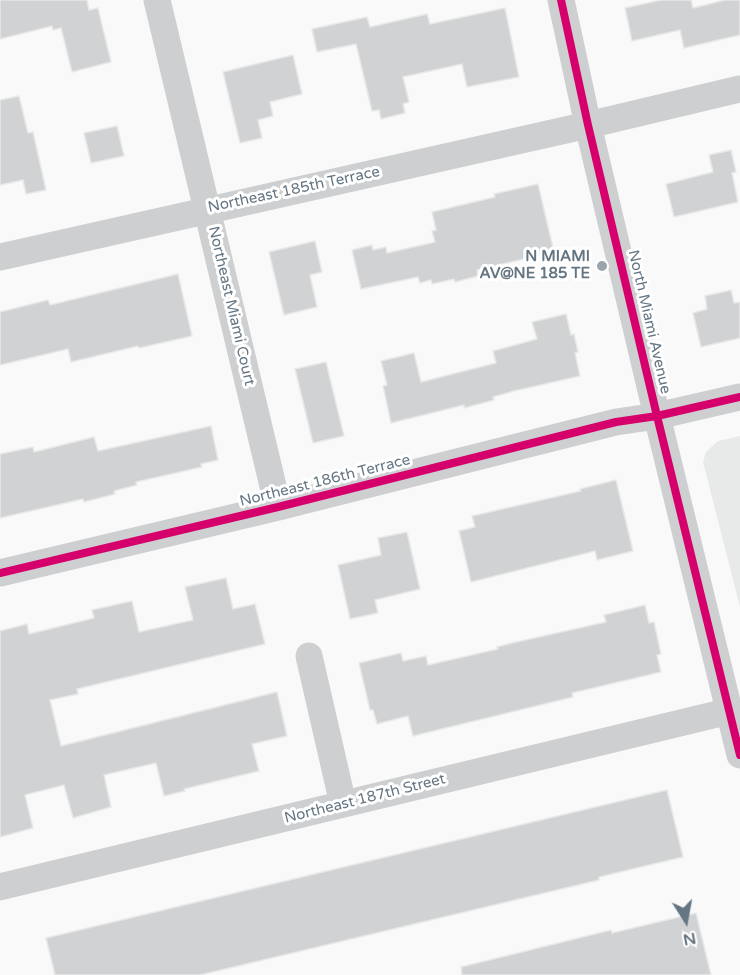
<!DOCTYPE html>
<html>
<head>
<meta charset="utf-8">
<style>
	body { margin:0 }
	#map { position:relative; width:740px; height:975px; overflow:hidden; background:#f9f9f9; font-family:"Varela Round",sans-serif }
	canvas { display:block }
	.north { position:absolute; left:656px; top:891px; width:60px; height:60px; -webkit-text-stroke:4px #fff; paint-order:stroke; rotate:169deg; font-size:16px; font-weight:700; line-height:24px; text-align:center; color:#657683 }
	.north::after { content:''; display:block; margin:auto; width:21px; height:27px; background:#657683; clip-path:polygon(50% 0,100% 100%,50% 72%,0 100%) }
</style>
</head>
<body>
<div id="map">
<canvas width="740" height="975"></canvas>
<div class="north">N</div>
</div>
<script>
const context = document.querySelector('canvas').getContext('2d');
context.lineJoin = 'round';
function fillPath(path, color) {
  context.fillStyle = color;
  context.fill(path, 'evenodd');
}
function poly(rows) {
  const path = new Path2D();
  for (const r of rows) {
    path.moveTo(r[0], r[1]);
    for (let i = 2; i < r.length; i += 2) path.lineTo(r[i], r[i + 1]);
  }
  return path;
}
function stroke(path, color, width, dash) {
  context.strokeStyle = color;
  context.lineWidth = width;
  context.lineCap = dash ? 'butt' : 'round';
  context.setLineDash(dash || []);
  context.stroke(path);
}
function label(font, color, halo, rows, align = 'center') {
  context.font = font + ' "Varela Round",sans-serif';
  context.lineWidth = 6;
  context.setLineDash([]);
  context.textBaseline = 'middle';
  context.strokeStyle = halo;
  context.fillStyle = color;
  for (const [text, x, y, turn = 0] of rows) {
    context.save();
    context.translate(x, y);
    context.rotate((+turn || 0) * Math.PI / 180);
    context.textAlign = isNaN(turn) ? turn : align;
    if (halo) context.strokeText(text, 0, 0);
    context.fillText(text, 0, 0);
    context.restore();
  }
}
const built = poly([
	[740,436,740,607,703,462,706,452,718,441]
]);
const building = poly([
	[0,0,87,0,89,10,98,8,111,62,72,72,61,28,53,30,52,26,0,39,0,0],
	[661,0,691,0,693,8,725,0,740,0,740,35,684,48,680,30,632,41,625,8,661,0],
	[505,8,519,77,467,87,462,64,403,77,409,102,403,104,405,113,381,119,379,110,372,111,356,44,317,52,312,29,367,17,370,27,427,14,430,24,505,8],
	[293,55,302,94,270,102,273,116,258,120,262,138,240,143,223,72,293,55],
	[19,96,28,133,33,132,46,190,26,194,23,180,0,185,0,100,19,96],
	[117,126,124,156,91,163,84,133,117,126],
	[731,150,736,172,732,173,738,202,674,217,666,184,713,172,709,155,731,150],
	[538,184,554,252,477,270,478,276,455,282,454,279,432,284,431,280,420,283,418,277,361,289,352,250,372,245,373,250,386,247,387,253,435,242,432,231,436,230,432,212,495,197,494,194,538,184],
	[315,241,322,272,310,275,317,307,284,315,269,252,315,241],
	[178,274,192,336,139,348,138,346,71,362,68,349,0,365,0,312,48,300,50,305,178,274],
	[731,290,734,303,740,302,740,338,701,347,693,313,707,309,705,296,731,290],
	[566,314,571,335,574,334,578,352,575,353,580,376,514,391,493,397,494,400,464,408,464,405,391,423,383,386,387,385,381,361,414,353,421,382,496,363,493,351,537,339,532,322,566,314],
	[326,362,344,436,313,443,295,369,326,362],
	[211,426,218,460,201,464,202,467,136,482,137,485,114,491,115,494,84,502,83,499,0,518,0,454,33,447,34,452,94,437,98,451,211,426],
	[616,480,633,551,597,560,595,551,471,582,459,531,475,527,472,516,581,491,580,489,616,480],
	[407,532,420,589,375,600,378,613,350,619,338,565,381,555,378,538,407,532],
	[226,578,233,609,255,604,265,644,77,689,78,694,50,700,61,746,277,692,287,736,252,744,259,771,184,789,185,791,164,796,156,763,104,775,111,807,73,818,64,785,25,795,33,828,0,837,0,631,27,624,29,634,94,618,92,610,132,601,139,632,193,620,185,587,226,578],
	[645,605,649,623,654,622,661,654,657,655,661,672,572,693,573,697,413,736,408,716,377,724,373,710,370,710,359,663,401,653,403,661,426,656,428,665,498,649,497,647,512,643,606,622,604,615,645,605],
	[667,790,683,857,599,877,599,880,200,975,55,975,46,938,667,790],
	[696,913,711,975,462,975,461,967,611,930,612,933,696,913]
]);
const minor = poly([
	[157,0,278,507],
	[561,0,588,125,657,416,740,755],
	[0,257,588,125,740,89],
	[0,573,278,507,616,422,657,416,740,397],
	[309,656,343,804],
	[0,887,730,711]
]);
const cycleway = poly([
	[561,0,588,125,657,416,740,755],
	[0,573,278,507,616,422,657,416,740,397]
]);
const markers = [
	[602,266,6,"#99a4ac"]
];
const streetNames = [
	["Northeast 185th Terrace",294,190,-12],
	["Northeast Miami Court",231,306,77],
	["North Miami Avenue",649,322,77],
	["Northeast 186th Terrace",325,481,-14],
	["Northeast 187th Street",365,799,-14]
];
const poiNames = [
	["N MIAMI",590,257],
	["AV@NE 185 TE",590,274]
];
fillPath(built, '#e8e9e9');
fillPath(building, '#d0d2d3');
stroke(building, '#e8e8e8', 1.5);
stroke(minor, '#cecfd0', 27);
stroke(cycleway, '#d6006c', 8);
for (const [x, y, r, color] of markers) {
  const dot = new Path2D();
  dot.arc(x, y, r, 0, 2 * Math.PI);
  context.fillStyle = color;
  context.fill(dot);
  stroke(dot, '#fff', 2);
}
label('15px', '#657683', '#fff', streetNames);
label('bold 15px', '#657683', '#fff', poiNames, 'right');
</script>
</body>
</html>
